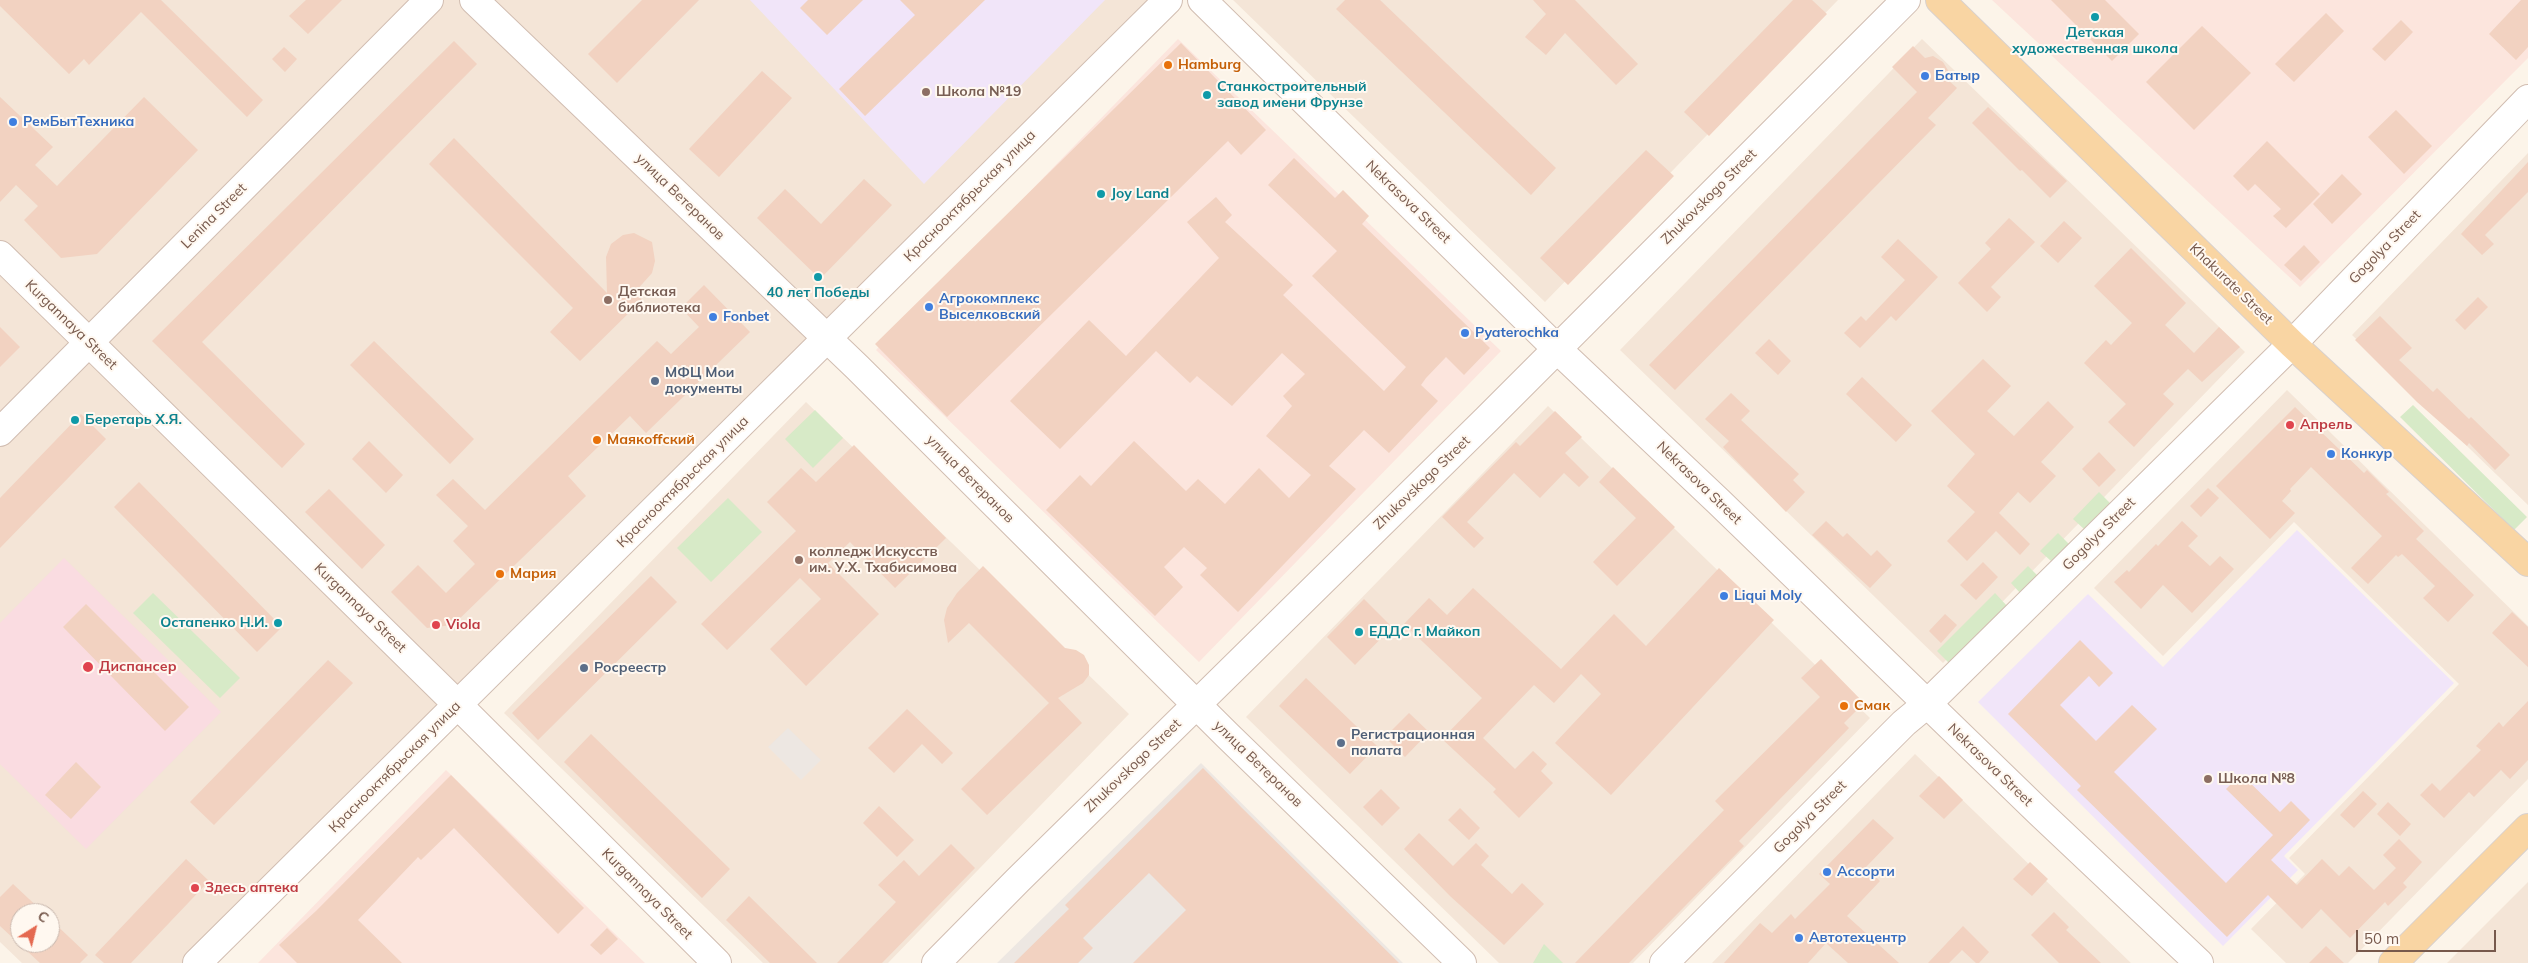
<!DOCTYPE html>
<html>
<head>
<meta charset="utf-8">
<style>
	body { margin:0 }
	#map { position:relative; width:2528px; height:963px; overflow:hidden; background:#fcf4e9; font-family:Mulish,sans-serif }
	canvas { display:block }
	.north { position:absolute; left:10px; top:903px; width:50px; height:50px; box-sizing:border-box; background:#fff8f0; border:1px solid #c9b8ae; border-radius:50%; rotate:36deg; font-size:14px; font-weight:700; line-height:20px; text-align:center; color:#77594c }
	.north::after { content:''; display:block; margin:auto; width:18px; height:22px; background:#e46950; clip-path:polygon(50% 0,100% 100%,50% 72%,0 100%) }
	.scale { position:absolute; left:2356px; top:930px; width:140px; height:22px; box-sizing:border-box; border:2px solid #77594c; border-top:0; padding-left:6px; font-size:15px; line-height:18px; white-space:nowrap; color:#77594c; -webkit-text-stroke:4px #fff8f0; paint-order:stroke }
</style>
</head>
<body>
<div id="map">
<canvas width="2528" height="963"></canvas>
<div class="north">С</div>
<div class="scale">50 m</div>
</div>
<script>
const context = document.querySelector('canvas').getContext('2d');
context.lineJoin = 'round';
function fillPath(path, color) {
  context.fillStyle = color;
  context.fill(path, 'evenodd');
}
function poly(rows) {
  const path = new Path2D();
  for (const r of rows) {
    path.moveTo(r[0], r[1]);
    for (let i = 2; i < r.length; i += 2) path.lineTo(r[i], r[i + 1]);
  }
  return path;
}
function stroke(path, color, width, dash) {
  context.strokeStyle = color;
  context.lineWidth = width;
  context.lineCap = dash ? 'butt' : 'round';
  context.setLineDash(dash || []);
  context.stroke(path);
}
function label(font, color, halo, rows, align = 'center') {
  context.font = font + ' Mulish,sans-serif';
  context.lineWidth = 4;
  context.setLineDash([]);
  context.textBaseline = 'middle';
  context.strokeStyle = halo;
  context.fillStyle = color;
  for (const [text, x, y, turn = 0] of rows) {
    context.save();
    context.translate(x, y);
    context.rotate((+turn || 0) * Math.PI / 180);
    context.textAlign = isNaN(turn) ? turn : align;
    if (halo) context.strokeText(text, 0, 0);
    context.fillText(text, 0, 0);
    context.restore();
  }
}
const residential = poly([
	[0,0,1168,0,197,963,22,963,0,942],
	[20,913,50,913,50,943,20,943],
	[1233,0,1838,0,1545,302],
	[1922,39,2245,352,1943,663,1620,350],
	[2528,153,2528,505,2352,335],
	[2287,390,2528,626,2528,779,2348,963,2286,963,2251,929,2305,874,2289,858,2459,684,2294,522,2163,656,2094,588],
	[806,402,1129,714,888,963,763,963,504,713],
	[1548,406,1870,718,1633,963,1499,963,1246,717],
	[1915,754,2131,963,1712,963],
	[2528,881,2528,963,2447,963,2528,882]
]);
const commercial = poly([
	[1992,0,2528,0,2528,58,2300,287],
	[1178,39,1501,351,1199,662,876,350],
	[446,770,645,963,258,963]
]);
const industrial = poly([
	[788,728,821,760,801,780,768,747],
	[1201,763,1403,963,997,963]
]);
const education = poly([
	[750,0,1105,0,924,184],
	[2297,530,2454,683,2284,856,2298,870,2223,946,1978,702,2088,594,2163,667]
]);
const medical = poly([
	[64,558,221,712,86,849,0,764,0,623]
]);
const green = poly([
	[2413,405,2527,517,2514,530,2400,417],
	[815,410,843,438,813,468,785,439],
	[2099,492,2110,503,2084,529,2073,519],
	[728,498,762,532,711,582,677,548],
	[2058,533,2069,544,2051,561,2040,551],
	[2028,566,2038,576,2021,594,2011,583],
	[153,593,240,678,220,698,133,613],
	[1995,593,2008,607,1951,665,1937,651],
	[1544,944,1563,963,1533,963]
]);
const building = poly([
	[0,0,161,0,263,100,247,117,141,12,89,65,84,59,69,74,0,6],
	[306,0,342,0,308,34,289,16],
	[642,0,699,0,617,83,588,54],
	[808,0,863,0,827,35,800,8],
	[900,0,985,0,865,116,839,89,915,15],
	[1345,0,1380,0,1556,168,1531,195,1336,9],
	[1533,0,1575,0,1638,64,1616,85,1565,33,1546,55,1525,37,1546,14],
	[1793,0,1812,0,1827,14,1709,136,1684,112],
	[2051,0,2105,0,2139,34,2112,61],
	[2521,0,2528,0,2528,47,2516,60,2489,34],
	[2326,13,2344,31,2294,82,2275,64],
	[2401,20,2413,32,2385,61,2372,49],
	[2202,26,2251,73,2194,130,2146,82],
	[454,41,477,64,202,342,305,444,282,468,152,341],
	[1181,43,1266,130,1241,155,1228,141,947,417,875,344],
	[1913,46,1925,58,1933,56,1943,62,1949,72,1948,80,1957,88,1928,118,1936,125,1675,390,1649,365,1917,92,1892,67],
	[284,47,297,59,285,72,272,59],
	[762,71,792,98,719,177,689,149],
	[0,97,53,147,35,165,57,186,144,97,198,150,97,254,61,258,24,220,38,206,16,185,0,202],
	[1988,107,2067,181,2050,198,2022,170,2020,171,1972,123],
	[2396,110,2432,146,2404,174,2368,137],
	[454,138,607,293,606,257,611,244,623,235,634,233,652,242,655,261,652,273,635,292,642,300,580,361,550,332,573,308,429,164],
	[2267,141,2320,194,2286,228,2273,216,2281,209,2255,184,2248,191,2233,176],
	[1646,150,1674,176,1568,285,1540,258],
	[1294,158,1335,198,1343,190,1369,216,1362,224,1490,348,1464,375,1446,357,1426,378,1421,385,1438,401,1389,453,1364,430,1329,466,1356,489,1238,612,1200,575,1207,568,1184,547,1164,567,1183,587,1155,616,1046,510,1080,475,1091,486,1134,441,1186,491,1198,479,1225,504,1259,468,1289,498,1311,475,1266,436,1292,406,1283,396,1305,374,1282,353,1232,406,1197,376,1190,383,1156,351,1060,449,1010,401,1089,320,1126,356,1219,258,1187,222,1216,197,1232,215,1225,222,1293,285,1283,295,1384,391,1406,367,1312,276,1337,251,1268,185],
	[2528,162,2528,192,2485,235,2494,244,2482,255,2461,234],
	[2342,174,2362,194,2332,224,2313,204],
	[864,179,892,205,820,279,757,218,785,189,821,224],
	[2009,218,2035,242,1991,287,2001,297,1987,312,1958,283,1991,249,1985,243],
	[2064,221,2082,238,2058,263,2040,246],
	[1898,239,1938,277,1896,321,1891,316,1860,348,1844,333,1861,316,1866,321,1905,280,1881,257],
	[2304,245,2320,262,2301,281,2284,265],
	[2131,248,2186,303,2165,325,2194,353,2219,327,2240,347,2202,382,2188,369,2163,394,2174,404,2134,447,2108,422,2126,404,2084,363,2106,340,2111,345,2132,323,2094,286],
	[704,285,750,332,646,433,630,416,568,476,586,496,453,625,427,628,391,592,418,565,446,593,475,564,453,541,468,526,436,495,453,479,485,510,657,341,671,354,699,327,681,308],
	[2478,297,2488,307,2465,330,2455,320],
	[2380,316,2412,348,2399,360,2433,392,2437,388,2469,419,2471,417,2510,455,2495,470,2469,443,2467,446,2417,402,2355,340],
	[0,327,20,347,0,367],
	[1769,339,1791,361,1778,375,1755,353],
	[374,341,474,439,450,464,350,365],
	[1983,359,2011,386,1987,411,2014,436,2048,401,2074,427,2041,462,2056,476,2030,503,2018,492,1999,513,2030,544,2020,555,1996,531,1967,561,1947,541,1975,512,1947,486,1975,454,1931,411],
	[1862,377,1912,425,1896,442,1846,394],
	[1731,393,1750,411,1741,420,1799,474,1793,480,1805,492,1786,512,1723,447,1729,441,1705,419],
	[2295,407,2364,473,2367,470,2389,492,2386,494,2424,531,2416,539,2474,595,2448,622,2423,598,2435,586,2402,554,2398,557,2396,555,2368,584,2351,568,2382,536,2311,467,2290,489,2291,491,2282,501,2295,513,2270,539,2216,486],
	[1555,411,1582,437,1565,453,1589,477,1579,487,1564,473,1540,498,1514,473,1467,522,1484,538,1474,548,1442,517,1516,442,1520,446],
	[81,414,106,439,0,548,0,498],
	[369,441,403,475,386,493,352,459],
	[854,445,946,538,895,588,850,542,828,563,879,614,806,686,770,649,821,599,800,578,727,650,701,624,796,531,767,502,801,468,816,482],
	[2099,452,2116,470,2099,487,2082,469],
	[1613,467,1675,527,1617,586,1593,562,1636,518,1599,482],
	[139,482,282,627,257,652,114,507],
	[2208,488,2219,498,2201,517,2190,506],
	[329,489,385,545,362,569,305,512],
	[1826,521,1843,537,1847,533,1871,556,1877,550,1892,565,1870,588,1812,535],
	[2182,521,2198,536,2188,546,2210,566,2220,556,2234,569,2192,613,2163,585,2141,609,2114,582,2127,570,2129,572,2156,544,2158,546],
	[1983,562,1998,577,1976,600,1960,585],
	[983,566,1065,648,1076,650,1084,655,1089,665,1089,675,1083,683,1058,698,1082,723,987,815,961,789,1049,703,969,623,948,643,944,620,947,608,957,593],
	[1719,568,1774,620,1611,795,1555,743,1601,694,1581,674,1554,703,1534,685,1483,738,1515,769,1533,751,1547,764,1541,771,1553,783,1519,818,1493,792,1496,789,1442,739,1482,698,1404,624,1429,598,1447,615,1473,588,1561,669,1614,614,1646,646],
	[651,576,677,602,538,740,512,713],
	[1364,599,1392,627,1355,665,1327,637],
	[86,604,189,707,165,731,63,627],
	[2512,612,2528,627,2528,667,2492,633],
	[1945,614,1957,625,1941,643,1929,631],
	[2080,640,2113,673,2099,687,2089,676,2060,705,2096,741,2132,705,2157,729,2114,772,2226,883,2273,835,2226,789,2241,774,2280,812,2291,801,2310,820,2271,860,2297,885,2322,859,2339,876,2349,866,2374,890,2396,868,2383,855,2399,839,2422,862,2403,883,2407,887,2388,906,2385,902,2350,938,2321,909,2302,929,2268,895,2227,937,2077,790,2081,786,2008,714],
	[1821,659,1864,703,1844,723,1849,728,1739,841,1744,846,1629,963,1575,963,1724,810,1715,801,1820,697,1801,678],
	[328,660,353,683,214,825,190,802],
	[1306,678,1377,746,1350,774,1279,706],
	[2528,701,2528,760,2510,779,2501,770,2474,797,2469,792,2444,818,2420,795,2432,783,2440,791,2481,750,2476,746,2499,722,2503,727],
	[907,709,953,753,942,764,922,744,894,773,868,748],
	[1409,713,1429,732,1405,757,1385,737],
	[591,734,730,869,702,898,564,762],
	[76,762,101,787,71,819,45,795],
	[1203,768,1242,808,1399,963,1133,963,1186,910,1149,873,1083,938,1093,948,1078,963,1014,963,1069,909,1065,905],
	[451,775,584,908,558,934,454,828,421,860,418,857,358,920,402,963,297,963,279,945,316,911],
	[1939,776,1963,800,1944,819,1919,796],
	[1381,789,1400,808,1382,826,1363,807],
	[2363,791,2377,804,2354,828,2340,815],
	[2388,802,2411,824,2400,836,2377,814],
	[879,806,914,840,897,857,863,823],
	[1460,808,1480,828,1469,840,1448,820],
	[1873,819,1894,838,1866,867,1880,881,1847,916,1899,963,1848,963,1826,943,1808,963,1724,963,1760,923,1772,933,1791,914,1795,919,1830,884,1819,874],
	[1419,833,1453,866,1476,843,1489,856,1481,865,1512,894,1522,883,1544,904,1504,945,1450,896,1404,849],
	[951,844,975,868,882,963,837,963,896,902,878,885,904,860,919,876],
	[186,859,209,881,131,963,104,963,95,955],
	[2030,862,2048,879,2032,896,2013,879],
	[13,884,44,913,20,913,20,943,50,943,50,919,88,955,80,963,40,963,0,926,0,897],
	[749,896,817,963,770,963,726,920],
	[2054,912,2069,927,2066,930,2101,963,2059,963,2031,935],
	[1963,926,1989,952,1979,963,1976,963,1962,950,1949,963,1928,963],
	[607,928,618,939,601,955,590,945],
	[2326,946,2344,963,2309,963]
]);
const minor = poly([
	[474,0,857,367,1227,735,1462,963],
	[1202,0,1557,349,1719,502,2040,813,2199,963],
	[0,255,458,705,717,963],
	[0,432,429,0],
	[197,963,1168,0],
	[936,963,1018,880,1487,419,1906,0],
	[1664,963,1904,723,1927,704,2292,344,2528,99]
]);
const major = poly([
	[1940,0,2292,344,2528,562],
	[2393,963,2528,828]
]);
const markers = [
	[2095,17,5,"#0f9aa8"],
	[1168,65,5,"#e8710a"],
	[1925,76,5,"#3f7fe0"],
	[926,92,5,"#8d6e63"],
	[1207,95,5,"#0f9aa8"],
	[13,122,5,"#3f7fe0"],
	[1101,194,5,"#0f9aa8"],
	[818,277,5,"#0f9aa8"],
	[608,300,5,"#8d6e63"],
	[929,307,5,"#3f7fe0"],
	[713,317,5,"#3f7fe0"],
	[1465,333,5,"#3f7fe0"],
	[655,381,5,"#5c6f8a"],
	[75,420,5,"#0f9aa8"],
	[2290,425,5,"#e0444e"],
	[597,440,5,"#e8710a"],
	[2331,454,5,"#3f7fe0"],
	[799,560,5,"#8d6e63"],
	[500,574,5,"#e8710a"],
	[1724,596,5,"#3f7fe0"],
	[278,623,5,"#0f9aa8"],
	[436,625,5,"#e0444e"],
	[1359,632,5,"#0f9aa8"],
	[88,667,6,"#e0444e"],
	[584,668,5,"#5c6f8a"],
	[1844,706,5,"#e8710a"],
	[1341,743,5,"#5c6f8a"],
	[2208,779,5,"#8d6e63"],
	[1827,872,5,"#3f7fe0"],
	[195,888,5,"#e0444e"],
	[1799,938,5,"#3f7fe0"]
];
const cultureNames = [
	["Детская",2095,33,"center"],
	["художественная школа",2095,49,"center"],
	["Станкостроительный",1217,87],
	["завод имени Фрунзе",1217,103],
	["Joy Land",1111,194],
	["40 лет Победы",818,293,"center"],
	["Беретарь Х.Я.",85,420],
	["Остапенко Н.И.",268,623,"right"],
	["ЕДДС г. Майкоп",1369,632]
];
const foodNames = [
	["Hamburg",1178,65],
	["Маякоffский",607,440],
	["Мария",510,574],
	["Смак",1854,706]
];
const shopNames = [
	["Батыр",1935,76],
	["РемБытТехника",23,122],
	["Агрокомплекс",939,299],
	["Выселковский",939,315],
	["Fonbet",723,317],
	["Pyaterochka",1475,333],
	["Конкур",2341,454],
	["Liqui Moly",1734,596],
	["Ассорти",1837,872],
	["Автотехцентр",1809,938]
];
const educationNames = [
	["Школа №19",936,92],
	["Детская",618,292],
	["библиотека",618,308],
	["колледж Искусств",809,552],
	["им. У.Х. Тхабисимова",809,568],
	["Школа №8",2218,779]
];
const streetNames = [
	["Краснооктябрьская улица",970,196,-45],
	["улица Ветеранов",680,197,44],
	["Zhukovskogo Street",1709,197,-45],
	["Nekrasova Street",1408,202,44],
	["Lenina Street",214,216,-45],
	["Gogolya Street",2385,247,-46],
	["Khakurate Street",2231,284,44],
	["Kurgannaya Street",71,325,44],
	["улица Ветеранов",970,479,45],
	["Краснооктябрьская улица",683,482,-45],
	["Zhukovskogo Street",1422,483,-44],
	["Nekrasova Street",1699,483,44],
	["Gogolya Street",2099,534,-45],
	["Kurgannaya Street",360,608,44],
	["улица Ветеранов",1258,764,44],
	["Nekrasova Street",1990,765,44],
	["Zhukovskogo Street",1133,766,-44],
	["Краснооктябрьская улица",395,767,-45],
	["Gogolya Street",1810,817,-45],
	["Kurgannaya Street",647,894,45]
];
const serviceNames = [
	["МФЦ Мои",665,373],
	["документы",665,389],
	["Росреестр",594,668],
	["Регистрационная",1351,735],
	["палата",1351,751]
];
const healthNames = [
	["Апрель",2300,425],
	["Viola",446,625],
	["Диспансер",99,667],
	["Здесь аптека",205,888]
];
fillPath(residential, '#f4e5d7');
fillPath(commercial, '#fce5dd');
fillPath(industrial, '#ede7e2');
fillPath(education, '#f1e5f9');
fillPath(medical, '#fadce1');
fillPath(green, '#d7eac7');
fillPath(building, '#f2d2c1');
stroke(minor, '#d1bdb1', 30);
stroke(major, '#d9d1cd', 30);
stroke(minor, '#fff', 28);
stroke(major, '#f9d5a3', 28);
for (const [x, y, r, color] of markers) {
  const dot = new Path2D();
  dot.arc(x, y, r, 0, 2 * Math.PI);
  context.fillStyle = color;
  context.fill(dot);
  stroke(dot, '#fff8f0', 2);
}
label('bold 14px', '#0d838f', '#fff8f0', cultureNames, 'left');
label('bold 14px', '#c56008', '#fff8f0', foodNames, 'left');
label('bold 14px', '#366cbe', '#fff8f0', shopNames, 'left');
label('bold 14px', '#785e54', '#fff8f0', educationNames, 'left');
label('14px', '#77594c', '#fff8f0', streetNames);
label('bold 14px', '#4e5e75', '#fff8f0', serviceNames, 'left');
label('bold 14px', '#be3a42', '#fff8f0', healthNames, 'left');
</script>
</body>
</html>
